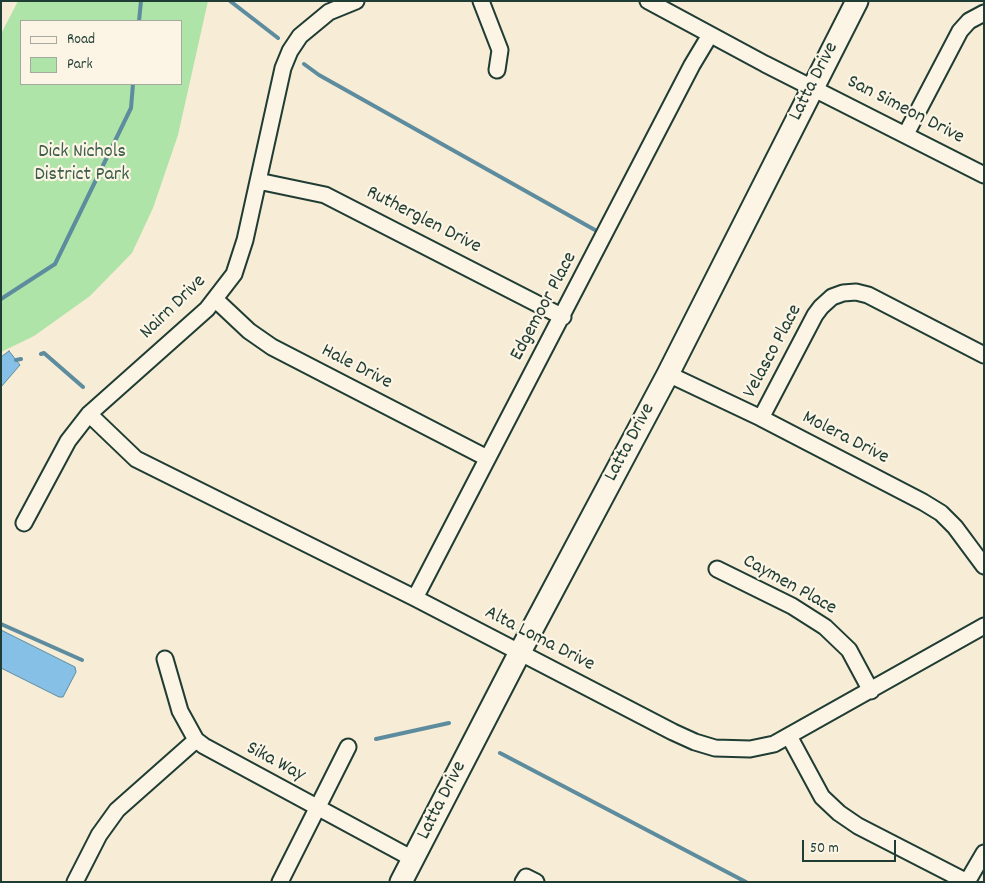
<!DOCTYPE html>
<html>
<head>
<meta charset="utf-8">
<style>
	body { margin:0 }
	#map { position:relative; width:985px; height:883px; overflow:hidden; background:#f7ecd5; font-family:Dekko,sans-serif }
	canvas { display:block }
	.frame { position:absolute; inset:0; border:2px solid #1f3d34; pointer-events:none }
	.legend { position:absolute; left:20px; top:20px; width:162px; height:65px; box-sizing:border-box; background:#fcf5e5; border:1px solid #a4ab9e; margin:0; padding:6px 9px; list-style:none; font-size:15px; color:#1f3d34 }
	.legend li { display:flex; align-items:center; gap:10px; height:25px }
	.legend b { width:25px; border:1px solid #a4ab9e }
	.scale { position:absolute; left:802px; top:840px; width:94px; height:22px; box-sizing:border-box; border:2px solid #1f3d34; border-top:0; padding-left:6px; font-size:15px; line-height:18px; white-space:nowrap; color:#1f3d34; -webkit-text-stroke:4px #fcf5e5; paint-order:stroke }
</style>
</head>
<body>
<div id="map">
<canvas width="985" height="883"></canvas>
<div class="frame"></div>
<ul class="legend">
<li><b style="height:6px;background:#fcf5e5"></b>Road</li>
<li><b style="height:14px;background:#aee4a7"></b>Park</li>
</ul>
<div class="scale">50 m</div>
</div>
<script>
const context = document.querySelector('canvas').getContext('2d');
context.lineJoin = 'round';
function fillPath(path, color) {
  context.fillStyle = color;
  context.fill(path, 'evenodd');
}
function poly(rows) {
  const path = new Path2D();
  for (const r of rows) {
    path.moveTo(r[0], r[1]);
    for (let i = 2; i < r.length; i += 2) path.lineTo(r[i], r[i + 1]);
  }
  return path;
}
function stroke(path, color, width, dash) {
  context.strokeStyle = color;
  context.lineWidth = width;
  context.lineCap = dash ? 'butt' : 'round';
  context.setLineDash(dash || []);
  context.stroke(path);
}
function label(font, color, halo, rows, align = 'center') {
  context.font = font + ' Dekko,sans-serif';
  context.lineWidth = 4.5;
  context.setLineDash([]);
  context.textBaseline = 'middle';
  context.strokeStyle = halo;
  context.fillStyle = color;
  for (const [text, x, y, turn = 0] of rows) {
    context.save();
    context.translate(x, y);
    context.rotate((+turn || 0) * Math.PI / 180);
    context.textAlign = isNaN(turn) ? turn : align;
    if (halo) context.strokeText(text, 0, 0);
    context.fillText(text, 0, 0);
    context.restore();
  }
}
const green = poly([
	[18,1,208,1,178,135,153,208,132,253,90,296,34,336,1,352,1,34],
	[21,21,181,21,181,84,21,84]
]);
const water = poly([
	[9,351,20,365,1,387,1,357,9,351],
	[1,630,75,667,76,672,63,697,59,697,1,668,1,630]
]);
const stream = poly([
	[230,1,278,38],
	[139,21,141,1],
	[304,64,319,75,595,230],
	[1,299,55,264,131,108,133,84],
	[41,354,44,353,83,387],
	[16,360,21,359],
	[1,624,82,660],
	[376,739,449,723],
	[500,753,746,882]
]);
const street = poly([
	[481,1,500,50,497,70],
	[648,1,765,64,984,175],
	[906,134,960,31,969,21,984,13],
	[258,181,325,195,563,317],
	[216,300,249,331,272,347,487,458],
	[668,374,761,418,923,502,941,513,955,527,984,566],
	[89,414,136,459,415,598,673,732,695,742,715,748,750,749,774,744,984,626],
	[761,418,815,315,821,307,832,297,843,293,856,292,868,295,984,355],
	[24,523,68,441,89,414,207,309,234,274,245,240,283,68,290,51,300,36,329,12,356,1],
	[717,569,792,606,825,627,849,650,871,691],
	[415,598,692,65,710,35],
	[165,659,180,711,196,740,204,746,413,859],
	[789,736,822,797,839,813,858,826,967,882],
	[75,882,99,835,117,810,196,740],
	[280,882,348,747],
	[523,882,526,877,536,882],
	[967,882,984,853]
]);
const secondary = poly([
	[401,882,520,652,668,374,857,1]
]);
const streetNames = [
	["Latta Drive",815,82,-63],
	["San Simeon Drive",905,111,27],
	["Rutherglen Drive",423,221,27],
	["Edgemoor Place",545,307,-62],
	["Nairn Drive",174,308,-44],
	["Velasco Place",774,352,-62],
	["Hale Drive",356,368,27],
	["Molera Drive",845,439,27],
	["Latta Drive",631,443,-62],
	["Caymen Place",789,586,29],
	["Alta Loma Drive",539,640,27],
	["Sika Way",275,763,28],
	["Latta Drive",443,801,-63]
];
const parkNames = [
	["Dick Nichols",82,153],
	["District Park",82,176]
];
fillPath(green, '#aee4a7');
fillPath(water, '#87c0e6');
stroke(water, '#5d8c9f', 1);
stroke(stream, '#5d8c9f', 4);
stroke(street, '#1f3d34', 19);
stroke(secondary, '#1f3d34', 25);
stroke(street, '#fcf5e5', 15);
stroke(secondary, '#fcf5e5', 21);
label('20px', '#1f3d34', '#fcf5e5', streetNames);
label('20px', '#3c5e4b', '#fcf5e5', parkNames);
</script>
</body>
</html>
